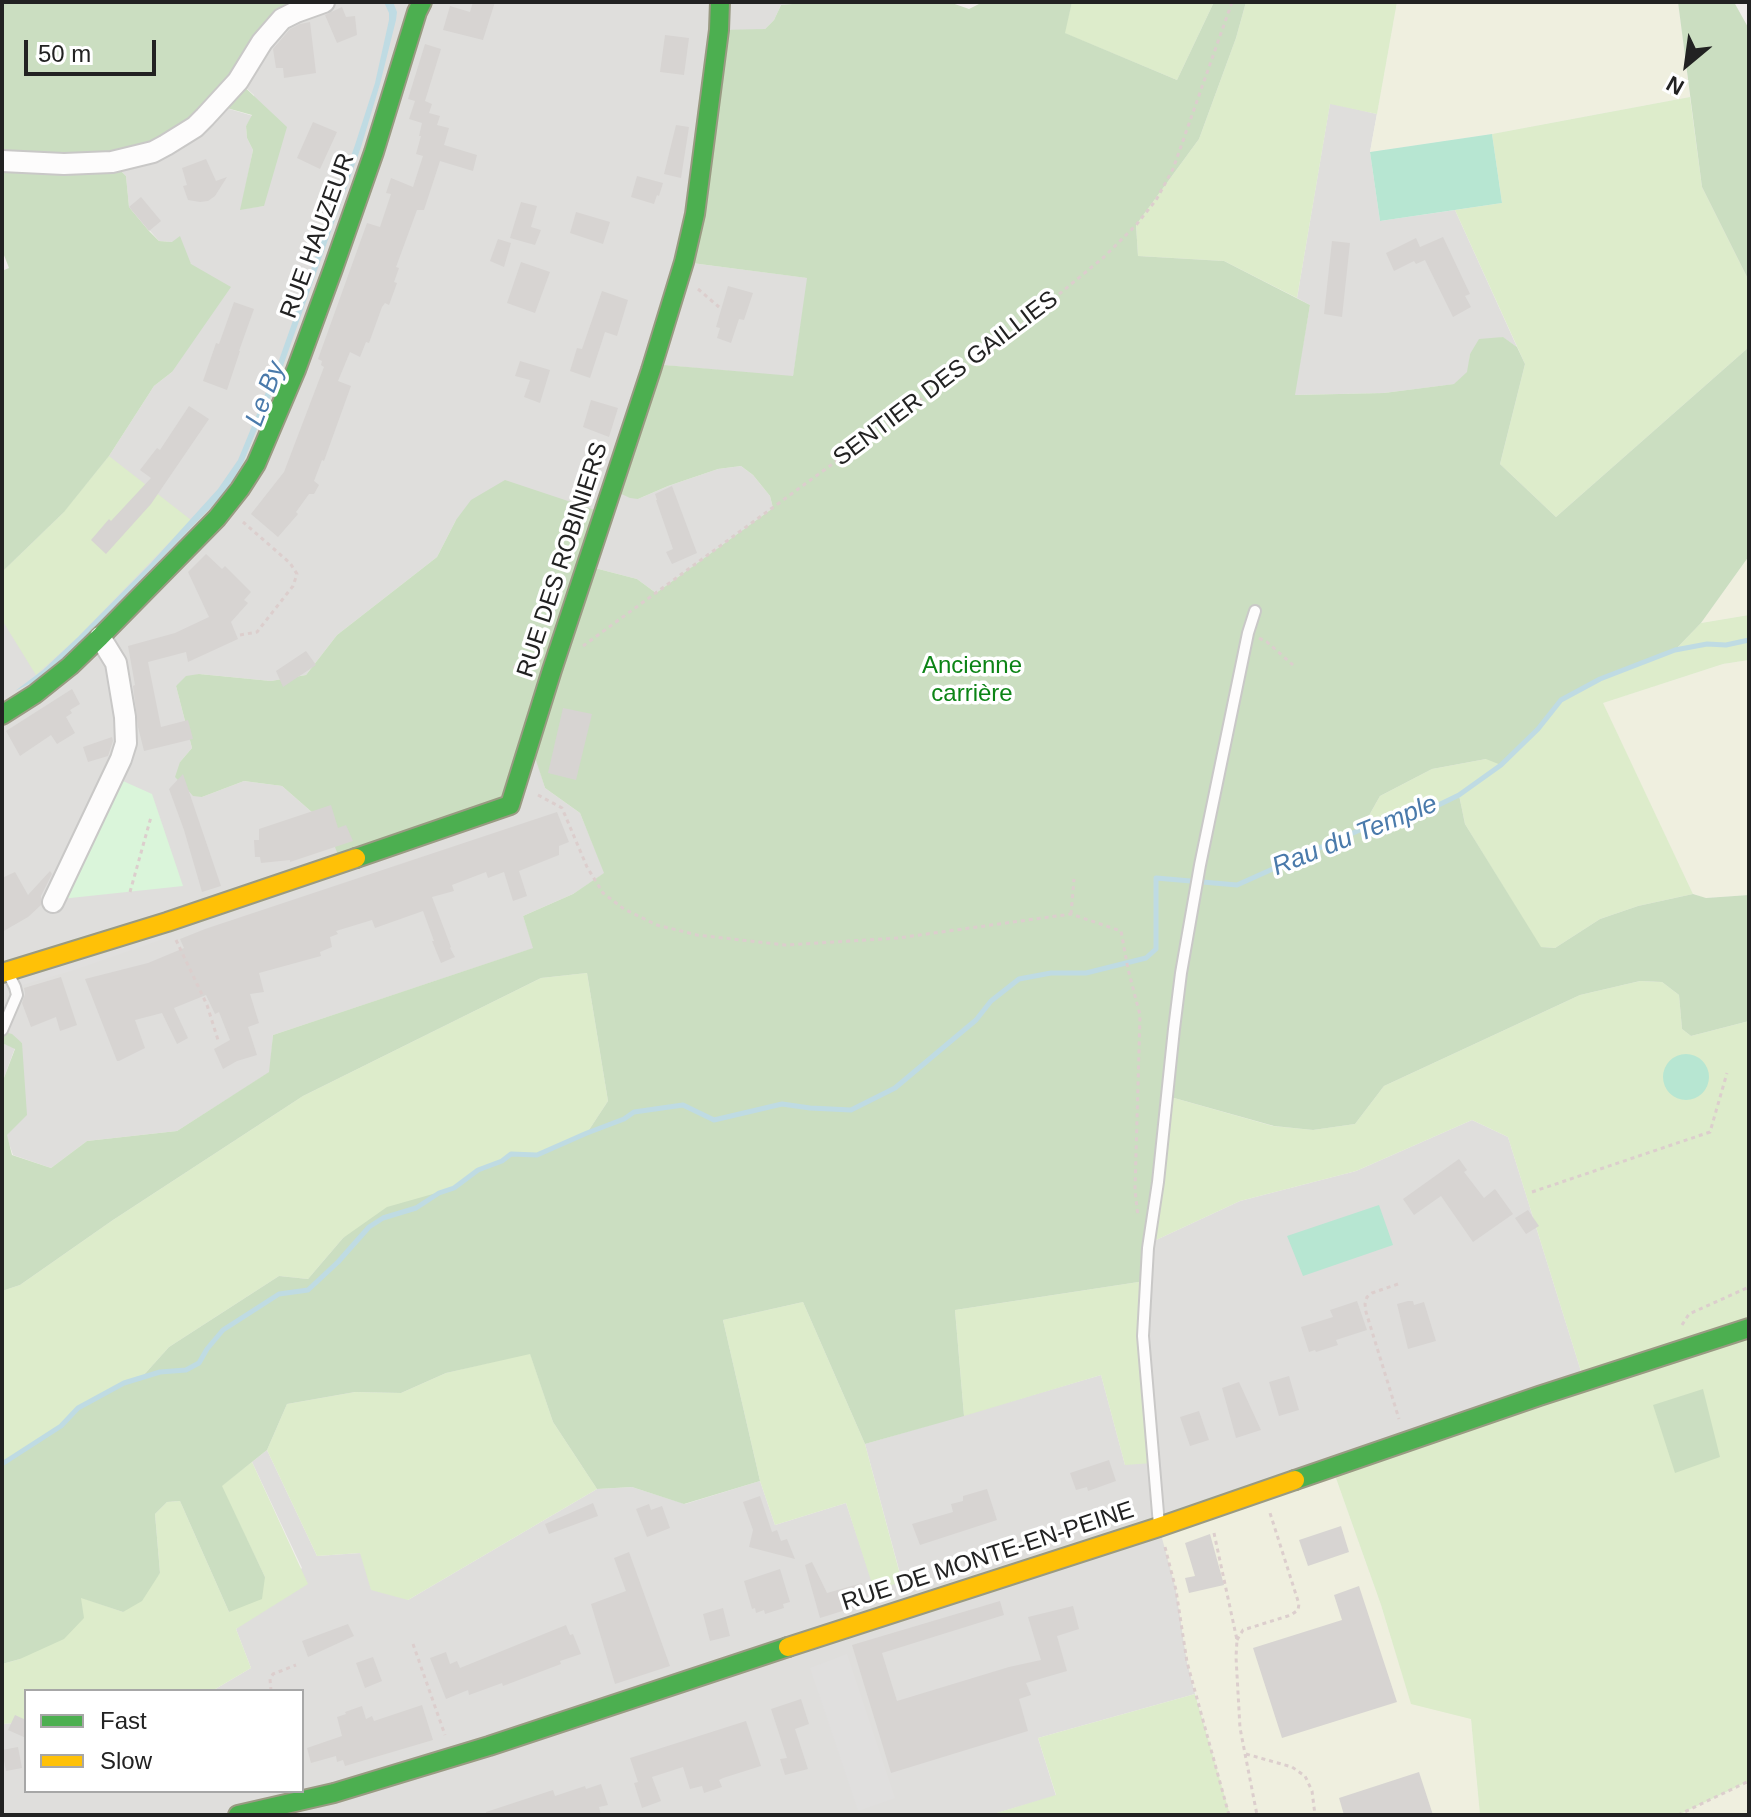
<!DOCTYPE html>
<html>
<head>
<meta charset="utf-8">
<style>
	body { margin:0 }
	#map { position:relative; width:1751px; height:1817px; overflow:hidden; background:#f0eeeb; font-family:Helvetica,sans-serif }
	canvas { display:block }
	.frame { position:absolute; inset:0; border:4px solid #222; pointer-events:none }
	.legend { position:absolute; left:24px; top:1689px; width:280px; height:104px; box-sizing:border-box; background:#fff; border:2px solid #a7a7a7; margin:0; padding:10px 14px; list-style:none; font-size:24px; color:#222 }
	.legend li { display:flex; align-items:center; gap:16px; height:40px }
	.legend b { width:40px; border:2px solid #a7a7a7 }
	.north { position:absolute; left:1647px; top:24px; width:80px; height:80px; -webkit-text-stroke:6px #fff; paint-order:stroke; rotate:209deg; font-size:22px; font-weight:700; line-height:32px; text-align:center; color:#222 }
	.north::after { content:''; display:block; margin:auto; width:28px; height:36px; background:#222; clip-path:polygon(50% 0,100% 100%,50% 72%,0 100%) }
	.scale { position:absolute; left:24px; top:40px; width:132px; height:36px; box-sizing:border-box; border:4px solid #222; border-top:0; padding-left:10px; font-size:24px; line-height:28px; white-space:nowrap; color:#222; -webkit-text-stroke:6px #fff; paint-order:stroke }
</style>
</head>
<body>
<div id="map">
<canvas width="1751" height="1817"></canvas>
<div class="frame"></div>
<ul class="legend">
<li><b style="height:10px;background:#4caf50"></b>Fast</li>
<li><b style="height:10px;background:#ffc107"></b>Slow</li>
</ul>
<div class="north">N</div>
<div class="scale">50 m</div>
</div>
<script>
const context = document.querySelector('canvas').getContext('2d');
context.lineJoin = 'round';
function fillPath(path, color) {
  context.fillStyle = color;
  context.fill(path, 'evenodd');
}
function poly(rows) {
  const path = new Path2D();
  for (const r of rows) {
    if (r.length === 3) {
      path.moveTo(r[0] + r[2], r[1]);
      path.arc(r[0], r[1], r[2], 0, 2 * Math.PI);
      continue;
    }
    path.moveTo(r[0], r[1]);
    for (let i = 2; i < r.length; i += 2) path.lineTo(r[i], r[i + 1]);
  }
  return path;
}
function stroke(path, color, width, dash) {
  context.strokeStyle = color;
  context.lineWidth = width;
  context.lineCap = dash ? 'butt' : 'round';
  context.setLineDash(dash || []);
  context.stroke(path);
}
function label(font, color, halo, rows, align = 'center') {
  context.font = font + ' Helvetica,sans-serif';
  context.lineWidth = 7;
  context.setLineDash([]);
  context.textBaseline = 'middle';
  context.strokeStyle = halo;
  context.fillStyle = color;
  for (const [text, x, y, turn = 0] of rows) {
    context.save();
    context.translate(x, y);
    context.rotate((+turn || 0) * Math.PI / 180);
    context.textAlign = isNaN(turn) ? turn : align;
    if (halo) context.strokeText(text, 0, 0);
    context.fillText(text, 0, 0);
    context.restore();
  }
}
const residential = poly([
	[310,2,815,2,781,5,774,20,765,29,748,31,684,262,808,278,793,377,653,364,638,499,668,486,718,469,741,466,753,475,770,496,773,508,656,593,637,579,587,566,456,520,437,557,337,635,306,675,271,681,199,674,176,686,192,748,180,762,202,797,244,781,282,786,314,814,534,751,545,788,580,813,605,873,573,894,523,916,534,948,273,1035,270,1072,177,1131,87,1141,51,1168,13,1155,6,1135,22,1043,2,1035,2,572,64,512,109,456,154,386,172,372,191,264,172,242,159,241,129,207,126,176,112,162,216,105,253,116,246,126,247,138,253,150,241,209,264,206,254,95,238,81],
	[1330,103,1377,114,1370,152,1380,221,1455,210,1517,347,1502,337,1470,354,1468,372,1455,384,1384,393,1294,395,1310,305,1297,298],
	[2,1043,15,1048,2,1083],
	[1472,1120,1508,1137,1584,1381,1332,1467,1176,1590,1187,1662,1195,1694,1038,1738,1056,1796,990,1815,2,1815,2,1724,26,1722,26,1791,302,1791,302,1691,212,1691,251,1668,236,1629,302,1568,252,1462,267,1450,317,1556,360,1553,408,1600,597,1489,632,1487,685,1504,760,1481,775,1525,846,1503,875,1590,902,1581,865,1444,1101,1375,1125,1465,1143,1336,1149,1241,1156,1240,1240,1201,1356,1171]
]);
const farmland = poly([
	[1397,2,1678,2,1690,97,1492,134,1370,152],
	[1749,556,1749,615,1701,623],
	[1749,660,1749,895,1705,898,1693,894,1602,703,1723,664],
	[1332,1467,1381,1605,1411,1703,1471,1718,1480,1815,1229,1815,1187,1662,1176,1590,1159,1527],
	[1749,1781,1749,1815,1678,1815,1688,1810]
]);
const grass = poly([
	[1072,2,1214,2,1177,80,1064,33],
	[1246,2,1397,2,1377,114,1330,104,1297,298,1224,261,1138,256,1136,225,1199,139,1236,38],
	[1690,97,1702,187,1749,281,1749,347,1556,517,1500,464,1525,364,1455,210,1502,203,1492,134],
	[109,456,191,520,78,637,36,675,2,620,2,572,61,515],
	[1749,615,1749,660,1723,664,1603,703,1693,894,1638,906,1600,919,1555,948,1540,947,1465,824,1459,795,1422,813,1382,820,1361,830,1380,796,1432,769,1486,759,1538,729,1561,700,1600,679,1675,650,1701,623],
	[587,973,608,1101,587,1133,537,1155,511,1154,502,1161,478,1170,454,1188,343,1238,308,1279,279,1276,169,1347,142,1377,78,1409,61,1426,2,1464,2,1291,20,1285,113,1220,303,1096,541,978],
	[1640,981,1662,982,1679,995,1682,1029,1691,1036,1749,1021,1749,1781,1678,1815,1480,1815,1471,1719,1411,1704,1381,1605,1332,1467,1584,1381,1508,1137,1472,1120,1356,1171,1240,1201,1156,1240,1149,1241,1167,1096,1273,1126,1313,1130,1355,1124,1384,1086,1580,995],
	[1145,1281,1153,1463,1125,1465,1101,1375,964,1416,955,1310],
	[803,1302,865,1444,902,1582,874,1590,846,1503,775,1525,760,1481,723,1320],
	[530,1353,553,1422,597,1489,408,1600,371,1590,360,1553,317,1556,267,1450,287,1404,355,1392,401,1393,446,1373],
	[252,1462,308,1584,236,1629,251,1668,212,1691,26,1691,26,1722,2,1724,2,1664,20,1659,80,1597,123,1612,160,1573,155,1514,167,1502,180,1501,229,1612,265,1577,221,1486],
	[1195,1694,1230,1815,990,1815,1056,1795,1038,1738]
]);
const forest = poly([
	[2,2,310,2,296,12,238,81,287,127,264,206,240,210,253,150,247,138,246,126,252,115,216,105,205,117,113,163,126,176,129,207,149,231,159,241,172,242,180,236,191,264,231,287,172,372,154,386,109,456,64,512,2,572,2,271,9,268,2,250],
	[815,2,949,2,969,9,983,2,1072,2,1065,33,1177,80,1214,2,1246,2,1236,38,1199,139,1136,225,1138,256,1224,261,1310,305,1295,395,1384,393,1454,384,1467,372,1470,354,1479,339,1503,337,1517,347,1525,364,1500,464,1556,517,1749,347,1749,556,1701,623,1675,650,1600,679,1561,700,1538,729,1501,765,1486,759,1432,769,1380,796,1362,828,1382,820,1422,813,1459,795,1465,824,1541,947,1555,948,1600,919,1638,906,1693,894,1706,898,1749,895,1749,1021,1691,1036,1682,1029,1679,995,1662,982,1640,981,1580,995,1384,1086,1355,1124,1313,1130,1274,1126,1167,1096,1145,1281,955,1310,964,1416,865,1444,803,1302,723,1320,760,1481,684,1504,632,1487,597,1489,553,1422,530,1354,446,1373,401,1393,355,1392,287,1404,267,1450,222,1486,265,1577,262,1599,229,1612,180,1501,167,1502,155,1514,160,1573,142,1601,123,1612,81,1598,84,1618,64,1639,20,1659,2,1664,2,1464,61,1426,78,1409,124,1383,142,1377,169,1347,279,1276,308,1279,343,1238,387,1207,454,1188,478,1170,502,1161,511,1154,537,1155,547,1152,553,1147,587,1133,608,1101,587,973,541,978,303,1096,113,1220,20,1285,2,1291,2,1083,15,1049,2,1043,2,1034,5,1032,12,1034,22,1043,27,1115,7,1135,12,1155,51,1168,87,1141,177,1131,269,1072,273,1035,533,948,523,916,573,894,604,873,580,813,545,788,533,751,510,805,341,863,332,839,314,814,282,786,244,781,202,797,193,796,187,789,175,777,180,762,192,748,176,686,186,676,199,674,271,681,306,675,337,635,437,557,456,520,471,500,505,480,604,513,587,566,637,579,656,593,773,508,770,496,753,475,741,466,718,469,668,486,638,499,630,498,613,490,653,364,793,376,807,278,684,262,719,30,765,29,774,20,781,5],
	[1678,2,1734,2,1749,29,1749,281,1702,187],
	[1703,1389,1720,1457,1675,1473,1653,1405]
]);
const park = poly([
	[123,781,152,794,183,886,61,899]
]);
const pitch = poly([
	[1492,134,1502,203,1380,221,1370,152],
	[1686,1077,23],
	[1379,1205,1393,1245,1303,1276,1287,1236]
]);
const parking = poly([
	[162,924,166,938,71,971,19,986,14,970],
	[847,1654,895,1798,858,1811,810,1668]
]);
const water = poly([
	[384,2,393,2,397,12,396,20,380,84,361,147,283,366,243,463,224,494,48,675,15,691,43,670,78,637,151,563,218,489,238,460,278,363,355,145,375,83,389,20,389,13]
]);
const stream = poly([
	[2,1464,61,1426,78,1408,124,1383,160,1372,186,1370,199,1363,207,1349,223,1330,279,1294,308,1290,338,1262,369,1227,383,1218,416,1208,439,1193,454,1188,478,1170,502,1161,511,1154,537,1155,587,1133,624,1119,634,1112,683,1105,714,1120,782,1104,810,1108,851,1110,895,1088,976,1020,991,1001,1019,979,1051,973,1086,973,1146,958,1156,949,1156,878,1237,885,1382,820,1422,813,1459,795,1501,765,1538,729,1561,700,1600,679,1675,650,1707,644,1726,645,1749,640]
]);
const building = poly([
	[473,2,495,2,483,40,443,30,450,6,470,12],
	[342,7,346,17,355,16,357,35,337,43,325,15],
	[310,22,316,73,284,78,283,68,276,68,273,49,290,29,300,24],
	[665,35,689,38,684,75,660,72],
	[425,44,441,49,425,101,432,104,429,113,440,116,437,125,449,128,444,145,477,155,473,171,440,161,424,210,417,210,396,267,399,268,394,282,397,283,389,305,385,303,382,307,369,343,366,342,360,357,350,352,338,381,351,386,324,461,322,460,314,481,319,485,314,494,309,494,296,512,298,514,278,537,251,514,284,472,324,367,321,365,322,361,318,359,367,223,380,227,391,194,386,193,391,178,413,187,423,156,416,154,421,136,419,136,422,123,409,119,415,101,408,99],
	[313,122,337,132,320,169,297,158],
	[676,125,689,127,681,178,664,174],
	[206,159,216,181,227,177,215,196,208,201,200,202,188,200,183,186,187,185,182,168],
	[637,176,663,183,659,196,657,195,654,204,631,197],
	[141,197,161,221,149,231,129,207],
	[521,202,537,206,531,227,541,230,535,245,510,238],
	[576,212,610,222,603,244,570,233],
	[1443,237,1470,294,1465,296,1471,307,1453,317,1425,260,1416,264,1414,261,1394,271,1386,253,1416,238,1420,247],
	[498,239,511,243,504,267,490,261],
	[1332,241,1350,243,1342,317,1324,314],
	[521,262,550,272,535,313,507,303],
	[728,286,753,293,744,320,739,319,731,343,717,338,720,328,716,327],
	[602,291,628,300,617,336,605,332,590,378,570,371,577,348,582,349],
	[234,302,254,309,239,351,240,351,227,390,203,381,216,343,219,344],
	[520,361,550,370,540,403,524,397,530,380,515,376],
	[591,400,618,408,609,437,583,427],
	[189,406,209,419,151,504,106,554,91,540,109,519,111,521,151,478,140,470,157,448,160,450],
	[589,458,602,463,590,501,576,496],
	[672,486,697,553,672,564,666,552,673,549,656,500,657,500,655,494],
	[206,554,222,569,225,566,251,592,244,600,248,603,231,622,238,639,188,662,186,652,148,662,161,727,188,720,193,739,144,751,138,727,133,686,135,685,128,646,175,633,209,617,188,572],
	[306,651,316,665,283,687,276,671],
	[72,689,80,704,70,710,72,713,66,717,75,733,57,744,51,735,20,756,6,731],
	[563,708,592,714,576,780,548,773],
	[112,737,113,741,108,756,88,762,83,747],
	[183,774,221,886,202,892,184,830,169,789],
	[331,805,338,828,346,825,353,841,290,862,290,860,261,863,260,857,255,857,254,840,259,840,259,829],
	[557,812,569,842,559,846,559,855,519,871,527,896,513,901,504,872,488,878,486,872,452,885,454,891,432,897,451,947,450,948,455,957,441,963,432,941,434,941,423,911,375,928,372,920,336,931,338,934,330,937,332,947,320,952,321,956,259,973,264,992,250,994,259,1023,248,1027,257,1055,237,1061,223,1069,214,1049,230,1040,219,1012,215,1014,206,995,174,1008,188,1038,177,1044,162,1013,135,1020,145,1048,119,1061,117,1061,85,979,148,963,184,948,180,939,205,929],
	[50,871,52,874,41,896,41,905,28,917,2,932,2,878,15,872,28,895],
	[61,977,77,1025,60,1031,56,1017,31,1027,22,1003,25,994,24,988],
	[1459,1159,1467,1170,1464,1172,1484,1198,1495,1189,1513,1214,1473,1242,1441,1196,1414,1215,1403,1199],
	[1528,1210,1539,1226,1526,1234,1515,1218],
	[1357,1301,1367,1330,1336,1340,1338,1345,1316,1352,1315,1350,1309,1352,1301,1327,1333,1317,1330,1310],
	[1408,1301,1413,1301,1414,1305,1424,1302,1436,1341,1408,1349,1397,1304],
	[1289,1376,1299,1410,1279,1416,1269,1382],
	[1239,1382,1261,1430,1236,1438,1222,1388],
	[1199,1411,1209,1440,1190,1446,1180,1417],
	[1109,1460,1116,1481,1088,1491,1087,1487,1076,1490,1070,1473],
	[987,1489,997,1520,920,1545,912,1524,953,1512,951,1504,963,1501,963,1496],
	[760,1496,772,1532,777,1530,781,1541,787,1539,795,1559,749,1547,753,1530,743,1502],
	[593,1503,598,1516,549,1534,545,1524],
	[649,1504,651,1510,662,1506,670,1528,647,1537,636,1509],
	[1341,1526,1349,1552,1308,1566,1299,1540],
	[1210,1534,1224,1585,1189,1593,1185,1578,1195,1576,1185,1543],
	[629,1552,670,1666,615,1684,591,1604,626,1591,614,1558],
	[812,1562,827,1593,862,1583,868,1603,820,1618,805,1565],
	[780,1569,790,1602,783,1604,784,1608,765,1614,764,1610,756,1613,755,1608,752,1609,744,1581],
	[1359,1586,1397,1702,1282,1738,1253,1648,1342,1620,1334,1595],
	[1000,1601,1004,1615,882,1653,897,1701,1009,1667,1041,1660,1028,1617,1073,1606,1079,1629,1057,1636,1067,1671,1026,1683,1031,1695,1019,1699,1028,1731,891,1773,852,1645],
	[723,1608,730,1636,710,1641,703,1614],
	[348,1624,354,1636,308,1657,302,1641],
	[566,1625,570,1635,573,1634,581,1654,560,1661,561,1664,503,1686,502,1683,469,1695,468,1690,446,1699,430,1658,446,1652,450,1664,457,1661,460,1668],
	[373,1657,382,1681,365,1688,356,1663],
	[801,1699,809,1724,795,1729,808,1769,785,1775,780,1759,787,1758,771,1709],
	[422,1705,433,1740,345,1766,343,1760,337,1762,336,1756,311,1763,307,1748,342,1736,337,1717,346,1714,345,1712,362,1706,366,1719,372,1716,374,1721],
	[15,1715,26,1720,26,1738,8,1730],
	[746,1721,761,1766,723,1778,719,1780,722,1787,704,1793,702,1786,690,1789,683,1767,652,1777,661,1801,642,1808,634,1783,638,1782,630,1758],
	[18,1747,22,1768,6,1771,2,1750],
	[1419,1772,1433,1815,1344,1815,1339,1798],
	[601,1784,608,1805,599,1807,601,1815,486,1815,486,1812,553,1790,555,1796,585,1786,586,1789]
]);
const path = poly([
	[698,289,719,307],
	[240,635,257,632,293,586,297,574,290,563,243,522],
	[1259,638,1267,642,1293,665],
	[583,646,1012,333,1104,257,1136,225,1156,200,1173,169,1232,2],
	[513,667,527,668],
	[538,795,562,808,587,867,603,893,624,909,657,925,697,935,785,945,898,938,1071,914,1121,931,1128,969,1140,1015,1135,1190,1138,1217],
	[130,892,151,817],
	[1071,914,1074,879],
	[176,940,207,1005,218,1040],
	[1532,1192,1710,1132,1727,1073],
	[1398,1284,1372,1293,1367,1297,1365,1304,1366,1312,1399,1419],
	[1682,1325,1689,1314,1749,1287],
	[1214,1533,1237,1640,1236,1657,1240,1728,1257,1815],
	[1165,1547,1176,1590,1187,1662,1229,1815],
	[1237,1640,1243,1630,1291,1615,1298,1610,1299,1604,1270,1513],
	[413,1644,445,1735],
	[271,1691,270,1679,273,1674,296,1665],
	[1246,1754,1292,1767,1305,1776,1312,1791,1315,1815],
	[1678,1815,1749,1781]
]);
const lane = poly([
	[2,1030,17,995,15,987,8,973],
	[1159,1525,1143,1336,1148,1248,1158,1182,1174,1029,1181,973,1200,865,1248,633,1255,611]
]);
const street = poly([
	[2,161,64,164,112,162,153,152,166,145,195,127,205,117,238,81,262,42,282,19,296,12,324,2],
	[53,902,121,759,126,743,125,717,116,663,100,637]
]);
const fast = poly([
	[2,715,35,694,70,666,100,637,217,518,240,489,256,464,296,370,333,269,374,152,417,12,422,2],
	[356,858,510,805,552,670,651,370,684,262,695,214,719,30,720,2],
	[1295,1480,1539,1396,1749,1328],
	[238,1815,334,1793,489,1746,788,1647]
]);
const slow = poly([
	[2,973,167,922,356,858],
	[788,1647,1159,1527,1295,1480]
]);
const streetNames = [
	["RUE HAUZEUR",318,236,-70],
	["SENTIER DES GAILLIES",946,379,-37],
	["RUE DES ROBINIERS",563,560,-72],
	["RUE DE MONTE-EN-PEINE",988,1557,-18]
];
const parkNames = [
	["Ancienne",972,666],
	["carrière",972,694]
];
const waterNames = [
	["Le By",266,394,-69],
	["Rau du Temple",1355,836,-22]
];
fillPath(residential, '#dfdedc');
fillPath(farmland, '#efefdf');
fillPath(grass, '#ddeccb');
fillPath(forest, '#cbdec1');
fillPath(park, '#daf5da');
fillPath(pitch, '#b7e6d2');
fillPath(parking, '#e0dfde');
fillPath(water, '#bfdbe3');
stroke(stream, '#bfdbe3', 5);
fillPath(building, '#d7d4d2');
stroke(lane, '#c9c8c7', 14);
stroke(street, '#c9c8c7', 24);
stroke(fast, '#999a82', 22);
stroke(slow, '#999a82', 22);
stroke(path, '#dccecd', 3, [4, 4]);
stroke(lane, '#fdfcfc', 10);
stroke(street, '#fdfcfc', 20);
stroke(fast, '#4caf50', 18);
stroke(slow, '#ffc107', 18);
label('24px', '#222', '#fff', streetNames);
label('24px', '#0c8416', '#fff', parkNames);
label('italic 26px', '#4a7aab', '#fff', waterNames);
</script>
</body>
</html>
